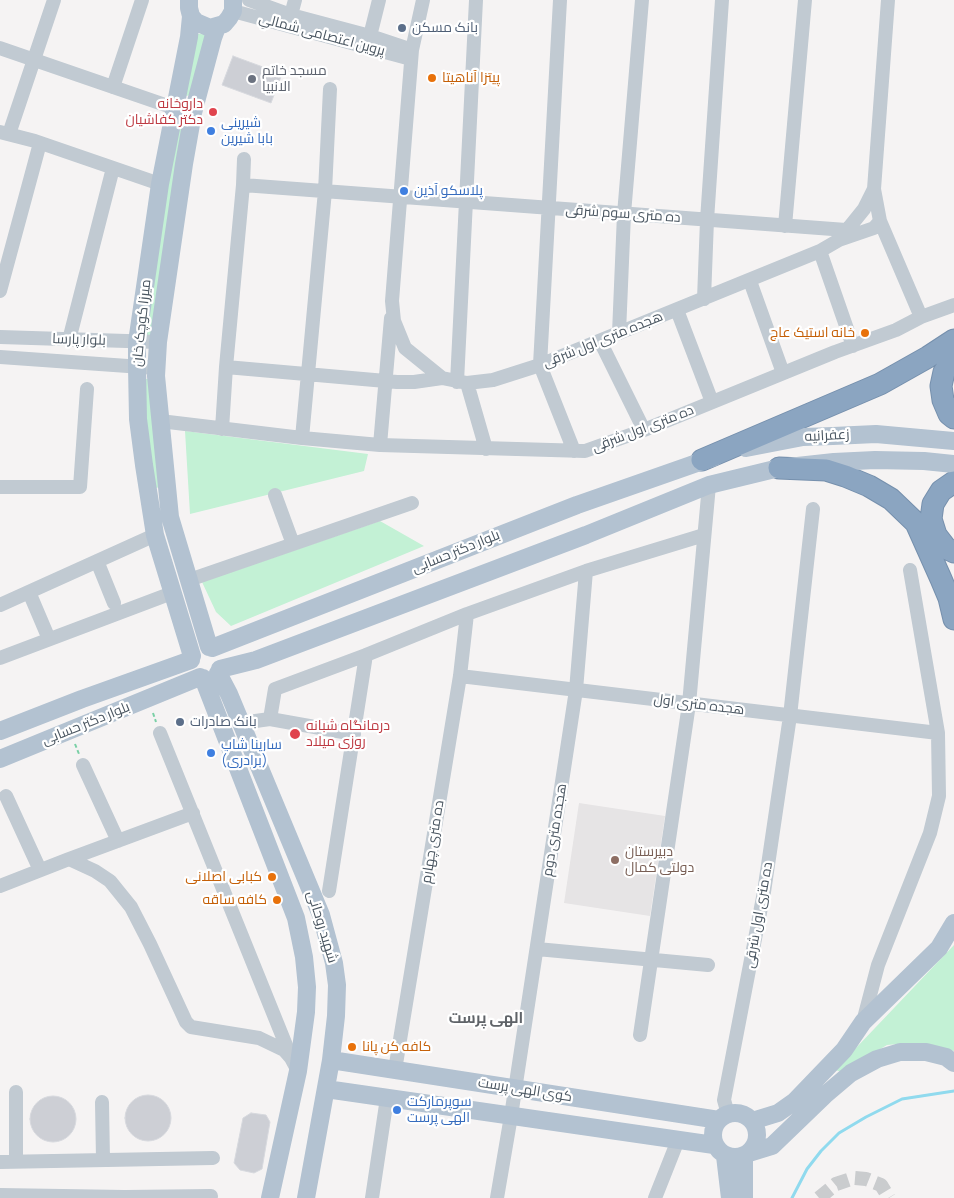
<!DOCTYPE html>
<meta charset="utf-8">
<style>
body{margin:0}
canvas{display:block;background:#f5f3f3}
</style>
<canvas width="954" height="1198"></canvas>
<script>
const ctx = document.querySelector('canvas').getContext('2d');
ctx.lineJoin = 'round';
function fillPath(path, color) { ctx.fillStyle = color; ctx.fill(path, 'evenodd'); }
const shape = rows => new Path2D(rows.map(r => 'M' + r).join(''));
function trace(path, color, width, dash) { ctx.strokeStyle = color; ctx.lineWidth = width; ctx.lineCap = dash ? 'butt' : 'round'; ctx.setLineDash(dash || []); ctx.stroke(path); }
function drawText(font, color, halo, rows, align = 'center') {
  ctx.font = font + ' Manrope,Cairo,sans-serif'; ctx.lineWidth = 4.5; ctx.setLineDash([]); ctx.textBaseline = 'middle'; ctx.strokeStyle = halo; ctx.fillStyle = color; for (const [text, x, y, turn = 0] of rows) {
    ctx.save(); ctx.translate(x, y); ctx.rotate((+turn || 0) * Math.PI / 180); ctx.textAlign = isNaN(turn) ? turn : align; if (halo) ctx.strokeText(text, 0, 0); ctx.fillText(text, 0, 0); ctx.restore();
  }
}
fillPath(shape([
 [579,803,665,816,650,916,564,903]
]), '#e6e4e5');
fillPath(shape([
 [193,33,208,35,195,94,186,96],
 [176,124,187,126,158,338,141,339],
 [140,379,156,379,165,486,151,489],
 [185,431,368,454,364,471,190,514],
 [380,521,424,546,231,626,216,612,202,582],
 [954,945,954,1051,929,1044,909,1043,887,1045,842,1072,835,1070]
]), '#c3f1d5');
trace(shape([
 [792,1198,807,1169,821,1151,839,1133,866,1117,902,1099,954,1091]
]), '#90daee', 3);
const building = shape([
 [233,56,282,74,271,103,222,85,233,56],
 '125 1118a23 23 0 1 1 46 0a23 23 0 1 1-46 0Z',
 '30 1119a23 23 0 1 1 46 0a23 23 0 1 1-46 0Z',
 [251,1113,266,1115,270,1122,262,1169,254,1173,240,1170,234,1163,243,1118,251,1113]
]);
fillPath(building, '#cdcfd5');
trace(building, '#d7d9de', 1);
trace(shape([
 [819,1198,836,1184,854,1178,866,1179,881,1185,889,1198]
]), '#caccce', 14, [14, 7]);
const highway = shape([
 [954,357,944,372,941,386,943,400,949,414,954,418],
 [702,460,880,384,928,357,954,340],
 [779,468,826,470,845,476,869,486,891,499,916,523,941,579,949,598,954,619],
 [954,482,941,491,933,504,931,519,936,535,946,548,954,552]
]);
trace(highway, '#7690ad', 23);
trace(shape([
 [153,713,156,722],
 [75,744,79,754]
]), '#7ad0a6', 2, [4, 2.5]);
trace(shape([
 [249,0,291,15,370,36,412,50],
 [423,0,412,50,392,301,394,321,405,348,442,378,467,383,493,380,540,365,820,251,839,240,864,209,874,189,888,0],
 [560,0,540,365,574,451],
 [233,11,411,59],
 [291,15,295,0],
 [370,36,379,0],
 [0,48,174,108],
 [113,87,142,0],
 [0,132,35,141,160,184],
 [9,134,54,0],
 [243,185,846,230],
 [880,221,921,317],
 [785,226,805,0],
 [839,240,874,228,880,221,874,189],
 [820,251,853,346],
 [750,281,783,373],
 [0,291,40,143],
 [704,299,707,220,722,0],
 [677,310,712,402],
 [619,333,624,214,642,0],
 [0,337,158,342],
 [69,340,113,168],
 [600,341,644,430],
 [0,357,156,368],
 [226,367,397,382,414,382,442,378],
 [457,382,476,0],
 [467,383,486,449],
 [160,421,302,438,380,445,585,451,644,430,835,352,896,330,921,317,954,305],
 [222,429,226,367,243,185,244,159],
 [302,438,325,191,330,89],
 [380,445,391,318],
 [0,487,80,487,87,389],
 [275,495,293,544],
 [97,561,114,603],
 [189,580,412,503],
 [29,592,46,632],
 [0,605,155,535],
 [0,658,172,593],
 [460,676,938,733],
 [270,719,275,689,366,655,467,614,586,571,704,535],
 [241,723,270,719,354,734],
 [160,733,290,1055],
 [83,765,118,841],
 [6,796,40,870],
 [69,859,193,813],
 [0,886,69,859,95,871,110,881,131,907,150,944,186,1022,191,1027,259,1038,284,1050,291,1058,298,1071],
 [329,891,366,655],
 [537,949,708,965],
 [863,1022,878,965,930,833,939,796,938,733,910,570],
 [640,1035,689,704,709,485],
 [395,1070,460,676,467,614],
 [16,1092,16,1161],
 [102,1102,103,1160],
 [728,1114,724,1100,764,892,790,716,813,509],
 [0,1162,213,1158],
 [0,1195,125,1197,211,1196],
 [372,1198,387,1098],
 [497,1198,511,1116,576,690,586,571],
 [655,1198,678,1140]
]), '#c1cad2', 14);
trace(shape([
 [189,0,189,8,191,16,196,22,210,28,224,24,229,18,233,11,233,0],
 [191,16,189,37,160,184,137,342,137,366,138,419,144,465,155,535,192,656],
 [746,448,803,437,833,436,876,434,954,441],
 [209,647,170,517,156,376,158,342,184,164,193,113,213,38,217,27],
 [212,648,577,505,714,457],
 [220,669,256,660,586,535,709,485,779,468,834,462,875,460,924,461,954,464],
 [218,673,229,694,321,915,334,963,337,985,336,1016,331,1060,306,1198],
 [203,678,296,918,304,957,307,987,306,1012,298,1071,270,1198],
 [0,731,82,699,191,660],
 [0,759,200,677],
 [331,1060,719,1120],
 [326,1089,714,1145],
 '713 1135a22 22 0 1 1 44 0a22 22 0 1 1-44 0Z',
 [752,1121,778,1113,795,1101,844,1050,863,1022,939,948,954,923],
 [746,1154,772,1146,825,1095,851,1073,877,1059,900,1052,926,1052,946,1057,954,1063],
 [725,1156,730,1198],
 [744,1198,744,1156]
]), '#b3c2d1', 18);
trace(highway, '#8ba5c1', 21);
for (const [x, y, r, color] of [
 [402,28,5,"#5c6f8a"],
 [432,78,5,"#e8710a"],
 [252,79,5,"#6b7280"],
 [213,112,5,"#e0444e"],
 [211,131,5,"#3f7fe0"],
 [404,191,5,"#3f7fe0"],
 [865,333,5,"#e8710a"],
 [180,722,5,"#5c6f8a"],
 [295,734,6,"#e0444e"],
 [211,753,5,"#3f7fe0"],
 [615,860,5,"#8d6e63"],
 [272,877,5,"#e8710a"],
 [277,900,5,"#e8710a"],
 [352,1047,5,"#e8710a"],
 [397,1110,5,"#3f7fe0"]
]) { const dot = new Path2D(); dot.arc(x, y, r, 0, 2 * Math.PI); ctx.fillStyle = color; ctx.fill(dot); trace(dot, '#fff', 2); }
drawText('14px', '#4e5e75', '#fff', [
 ["بانک مسکن",412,28],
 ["بانک صادرات",190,722]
], 'left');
drawText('14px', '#4a5661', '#fff', [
 ["پروین اعتصامی شمالیِ",322,35,15],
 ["ده متری سوم شرقی",623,214,4],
 ["میرزا کوچک خان",142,323,-84],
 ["بلوار پارسا",79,340,2],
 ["هجده متری اول شرقی",603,340,-22],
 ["ده متری اول شرقی",643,429,-21],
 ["زعفرانیه",827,436,-3],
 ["بلوار دکتر حسابی",456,552,-22],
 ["هجده متری اول",699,705,7],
 ["بلوار دکتر حسابی",86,724,-22],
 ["هجده متری دوم",555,830,-81],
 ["ده متری چهارم",433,842,-81],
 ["ده متری اول شرقی",759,915,-80],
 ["شهید روحانی",322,927,73],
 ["کوی الهی پرست",525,1090,9]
]);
drawText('14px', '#5b616d', '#fff', [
 ["مسجد خاتم",262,71],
 ["الانبیا",262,87]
], 'left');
drawText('14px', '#c56008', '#fff', [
 ["پیتزا آناهیتا",442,78,"left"],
 ["خانه استیک عاج",855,333],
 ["کبابی اصلانی",262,877],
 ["کافه ساقه",267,900],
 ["کافه کن پانا",362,1047,"left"]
], 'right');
drawText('14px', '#be3a42', '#fff', [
 ["داروخانه",203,104],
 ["دکتر کفاشیان",203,120],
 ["درمانگاه شبانه",306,726,"left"],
 ["روزی میلاد",306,742,"left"]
], 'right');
drawText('14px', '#366cbe', '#fff', [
 ["شیرینی",221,123],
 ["بابا شیرین",221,139],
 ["پلاسکو آذین",414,191],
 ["سارینا شاپ",221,745],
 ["(برادری)",221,761],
 ["سوپرمارکت",407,1102],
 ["الهی پرست",407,1118]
], 'left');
drawText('14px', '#785e54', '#fff', [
 ["دبیرستان",625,852],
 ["دولتی کمال",625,868]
], 'left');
drawText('bold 15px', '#5f6368', '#fff', [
 ["الهی پرست",486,1019]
]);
</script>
